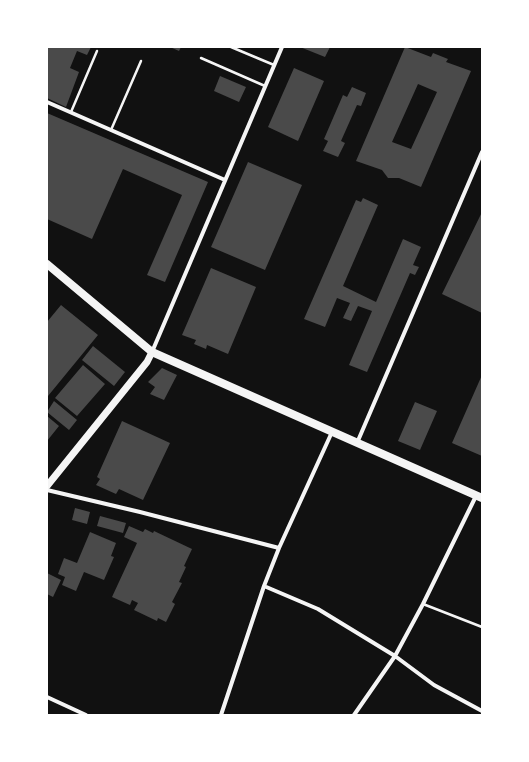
<!DOCTYPE html>
<style>
body{margin:0}
#map{position:relative;width:529px;height:762px;overflow:hidden;background:#111;font-family:"Golos Text",sans-serif}
canvas{display:block}
.frame{position:absolute;inset:0;border:48px solid #fff;pointer-events:none}
</style>
<div id="map">
<canvas width="529" height="762"></canvas>
<div class="frame"></div>
</div>
<script>
const ctx = document.querySelector('canvas').getContext('2d');
ctx.lineJoin = 'round';
function fillPath(path, color) { ctx.fillStyle = color; ctx.fill(path, 'evenodd'); }
const shape = rows => new Path2D(rows.map(r => 'M' + r).join(''));
function trace(path, color, width, dash) { ctx.strokeStyle = color; ctx.lineWidth = width; ctx.lineCap = dash ? 'butt' : 'round'; ctx.setLineDash(dash || []); ctx.stroke(path); }
fillPath(shape([
 [47,47,91,47,87,55,77,51,70,68,79,72,66,107,47,98],
 [170,47,181,47,179,51],
 [300,47,330,47,325,57],
 [405,47,431,57,433,53,448,59,446,62,471,71,421,187,399,178,388,178,382,170,356,161],
 [418,84,437,92,411,149,392,142],
 [294,68,324,81,298,141,268,127],
 [220,76,246,87,239,102,214,91],
 [352,87,366,93,361,106,357,105,341,141,345,143,338,157,323,151,328,141,324,139,343,95,347,97],
 [47,113,208,182,165,282,147,275,182,195,123,169,92,239,47,219],
 [248,162,302,185,265,270,211,247],
 [363,198,378,205,343,286,376,302,403,239,421,247,413,265,419,267,415,275,410,273,367,372,349,365,372,311,358,306,351,321,343,318,350,303,337,298,325,327,304,319,356,200,361,202],
 [482,212,482,313,442,294],
 [211,268,256,287,228,354,207,345,206,349,194,344,196,340,182,335],
 [61,305,98,335,48,396,47,322],
 [93,346,125,372,114,386,82,360],
 [83,365,105,384,77,416,55,398],
 [162,368,177,375,164,400,150,394,155,387,148,382],
 [482,375,482,456,452,443],
 [54,401,77,420,69,430,47,412],
 [415,402,437,411,420,450,398,441],
 [47,416,59,426,47,441],
 [122,421,170,443,143,500,119,489,116,494,96,485,100,479,97,477],
 [75,508,90,512,87,524,72,520],
 [100,516,126,523,123,533,97,526],
 [129,526,143,532,145,529,153,533,154,531,192,549,184,566,186,567,179,582,182,583,172,602,175,604,166,622,158,618,157,621,134,610,138,603,132,600,130,605,112,597,137,543,124,537],
 [90,532,116,543,111,556,114,557,104,580,84,572,76,591,62,585,65,577,58,574,64,558,77,563],
 [47,573,61,580,53,597,47,594]
]), '#4a4a4a');
trace(shape([
 [231,47,274,65],
 [201,58,265,86],
 [71,112,97,51],
 [111,130,141,61],
 [423,604,482,627]
]), '#f5f5f5', 2.5);
trace(shape([
 [47,102,225,180],
 [152,352,282,47],
 [357,443,482,152],
 [47,490,140,512,279,548],
 [264,586,318,609,395,656,434,685,482,711],
 [47,697,86,715],
 [221,715,264,586,279,548,332,432],
 [354,715,395,656,423,604,476,496]
]), '#f5f5f5', 4);
trace(shape([
 [47,486,147,362,152,352]
]), '#f5f5f5', 7);
trace(shape([
 [47,264,152,352,482,498]
]), '#f5f5f5', 8);
</script>
